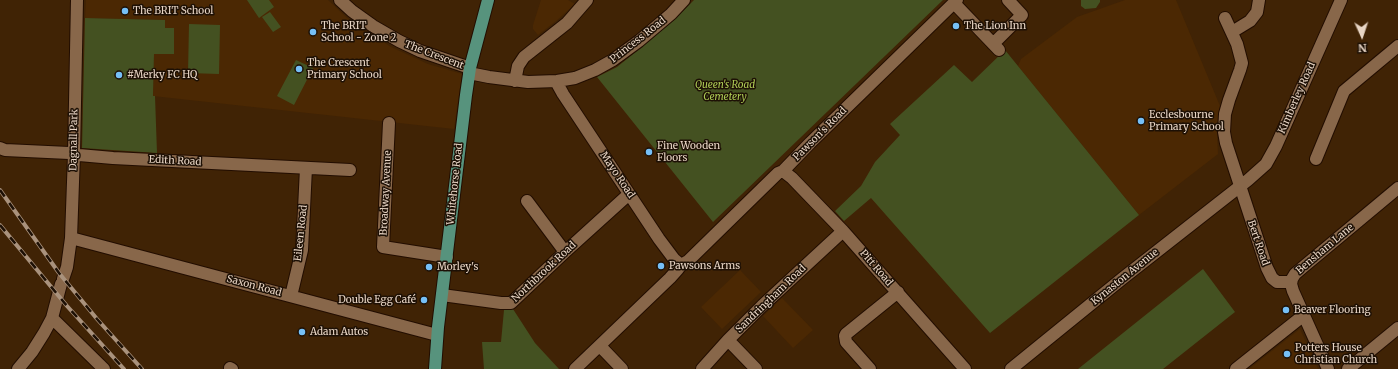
<!DOCTYPE html>
<meta charset="utf-8">
<style>
body{margin:0}
#map{position:relative;width:1398px;height:369px;overflow:hidden;background:#402305;font-family:Merriweather,serif}
canvas{display:block}
.north{position:absolute;left:1342px;top:16px;width:40px;height:40px;-webkit-text-stroke:3px #1d1005;paint-order:stroke;rotate:177deg;font-size:11px;font-weight:700;line-height:16px;text-align:center;color:#e8d5c5}
.north::after{content:'';display:block;margin:auto;width:14px;height:18px;background:#e8d5c5;clip-path:polygon(50% 0,100% 100%,50% 72%,0 100%)}
</style>
<div id="map">
<canvas width="1398" height="369"></canvas>
<div class="north">N</div>
</div>
<script>
const ctx = document.querySelector('canvas').getContext('2d');
ctx.lineJoin = 'round';
function fillPath(path, color) { ctx.fillStyle = color; ctx.fill(path, 'evenodd'); }
const shape = rows => new Path2D(rows.map(r => 'M' + r).join(''));
function trace(path, color, width, dash) { ctx.strokeStyle = color; ctx.lineWidth = width; ctx.lineCap = dash ? 'butt' : 'round'; ctx.setLineDash(dash || []); ctx.stroke(path); }
function drawText(font, color, halo, rows, align = 'center') {
  ctx.font = font + ' Merriweather,serif'; ctx.lineWidth = 3; ctx.setLineDash([]); ctx.textBaseline = 'middle'; ctx.strokeStyle = halo; ctx.fillStyle = color; for (const [text, x, y, turn = 0] of rows) {
    ctx.save(); ctx.translate(x, y); ctx.rotate((+turn || 0) * Math.PI / 180); ctx.textAlign = isNaN(turn) ? turn : align; if (halo) ctx.strokeText(text, 0, 0); ctx.fillText(text, 0, 0); ctx.restore();
  }
}
fillPath(shape([
 [86,0,328,0,347,18,391,47,428,64,462,74,454,129,153,96,154,54,165,28,165,20,85,18],
 [541,0,568,0,575,4,556,21,538,35,533,29,533,25],
 [1125,0,1176,0,1220,106,1217,135,1218,154,1139,215,1018,66,1021,59,1077,17],
 [740,270,761,292,722,329,701,307],
 [782,298,813,330,793,348,763,316],
 [1300,329,1318,369,1249,369]
]), '#4b2803');
fillPath(shape([
 [247,0,269,0,274,7,259,18],
 [694,0,943,0,713,222,597,77,617,67,643,46,674,20],
 [1081,0,1100,0,1100,2,1096,8,1085,9,1081,6],
 [270,12,281,27,273,32,262,17],
 [85,18,165,20,165,28,174,28,174,54,154,54,153,96,155,96,157,153,82,148],
 [189,24,220,25,219,74,188,73],
 [1005,50,1139,215,990,333,871,198,844,221,835,211,861,186,875,162,900,135,890,124,954,65,972,82],
 [296,60,313,68,294,105,277,96],
 [1203,269,1235,312,1163,369,1078,369],
 [513,309,535,343,559,369,484,369,482,342,501,342,504,310]
]), '#445121');
const minor = shape([
 [340,0,352,11,373,26,399,41,420,51,470,68],
 [954,3,999,50],
 [1225,18,1237,44,1242,63,1240,70,1229,100,1225,114,1224,132,1226,143,1267,268,1272,278,1277,282,1291,282],
 [1232,32,1250,21,1257,12,1259,0],
 [993,44,1022,15,1008,0],
 [469,73,489,77,528,82,557,81,575,78,595,70,613,60,639,41,671,14,684,0],
 [515,81,518,66,524,57,567,23,587,0],
 [557,81,558,85,563,94,659,239,674,259,681,265],
 [389,123,383,247,447,257],
 [0,148,5,150,69,153,79,155,113,158,350,170],
 [1316,159,1344,91,1398,46],
 [783,171,792,178,843,231,965,369],
 [527,201,565,252],
 [71,238,437,335],
 [681,265,688,261,778,173,783,171,810,143,957,0],
 [63,279,67,267,71,238,74,154,77,0],
 [442,295,501,303,511,303,565,252,629,194],
 [291,296,302,250,306,168],
 [52,318,104,369],
 [728,340,756,369],
 [600,346,622,369],
 [230,368,232,369],
 [18,369,32,352,44,333,52,318,61,284],
 [575,369,670,278,678,269,681,265],
 [702,369,728,340,762,306,843,231],
 [870,369,846,342,845,336,846,334,898,292],
 [1011,369,1123,278,1248,180,1266,164,1276,146,1341,0],
 [1236,369,1304,315],
 [1328,369,1293,291,1291,284,1292,279,1295,274,1302,268,1398,188],
 [1348,369,1398,328]
]);
const major = shape([
 [435,369,438,327,466,95,470,68,488,0]
]);
trace(minor, '#220d00', 14);
trace(major, '#220d00', 14);
trace(minor, '#88674a', 12);
trace(major, '#57937d', 12);
const rail = shape([
 [0,190,59,273,97,319,142,369],
 [0,225,67,306,124,369]
]);
trace(rail, '#a9927d', 4);
trace(rail, '#1d1005', 2.5, [8]);
for (const [x, y, r, color] of [
 [125,11,4,"#76c0f7"],
 [956,26,4,"#76c0f7"],
 [313,32,4,"#76c0f7"],
 [299,69,4,"#76c0f7"],
 [119,75,4,"#76c0f7"],
 [1141,121,4,"#76c0f7"],
 [649,152,4,"#76c0f7"],
 [661,266,4,"#76c0f7"],
 [429,267,4,"#76c0f7"],
 [424,300,4,"#76c0f7"],
 [1286,310,4,"#76c0f7"],
 [302,332,4,"#76c0f7"],
 [1287,354,4,"#76c0f7"]
]) { const dot = new Path2D(); dot.arc(x, y, r, 0, 2 * Math.PI); ctx.fillStyle = color; ctx.fill(dot); trace(dot, '#1d1005', 1.5); }
drawText('10px', '#e8d5c5', '#1d1005', [
 ["The BRIT School",133,11],
 ["The BRIT",321,26],
 ["School - Zone 2",321,38],
 ["The Lion Inn",964,26],
 ["The Crescent",307,63],
 ["Primary School",307,75],
 ["#Merky FC HQ",127,75],
 ["Ecclesbourne",1149,115],
 ["Primary School",1149,127],
 ["Fine Wooden",657,146],
 ["Floors",657,158],
 ["Pawsons Arms",669,266],
 ["Morley's",437,267],
 ["Double Egg Café",416,300,"right"],
 ["Beaver Flooring",1294,310],
 ["Adam Autos",310,332],
 ["Potters House",1295,348],
 ["Christian Church",1295,360]
], 'left');
drawText('10px', '#e8d5c5', '#1d1005', [
 ["Princess Road",638,40,-38],
 ["The Crescent",434,55,21],
 ["Kimberley Road",1297,98,-66],
 ["Pawson's Road",820,134,-45],
 ["Dagnall Park",74,140,-89],
 ["Edith Road",175,161,3],
 ["Mayo Road",617,175,56],
 ["Whitehorse Road",455,184,-84],
 ["Broadway Avenue",386,193,-87],
 ["Eileen Road",301,233,-84],
 ["Bert Road",1258,243,71],
 ["Bensham Lane",1325,249,-40],
 ["Pitt Road",876,268,49],
 ["Northbrook Road",544,272,-43],
 ["Kynaston Avenue",1125,277,-39],
 ["Saxon Road",254,286,15],
 ["Sandringham Road",771,299,-44]
]);
drawText('italic 10px', '#afce56', '#1d1005', [
 ["Queen's Road",725,85],
 ["Cemetery",725,97]
]);
</script>
